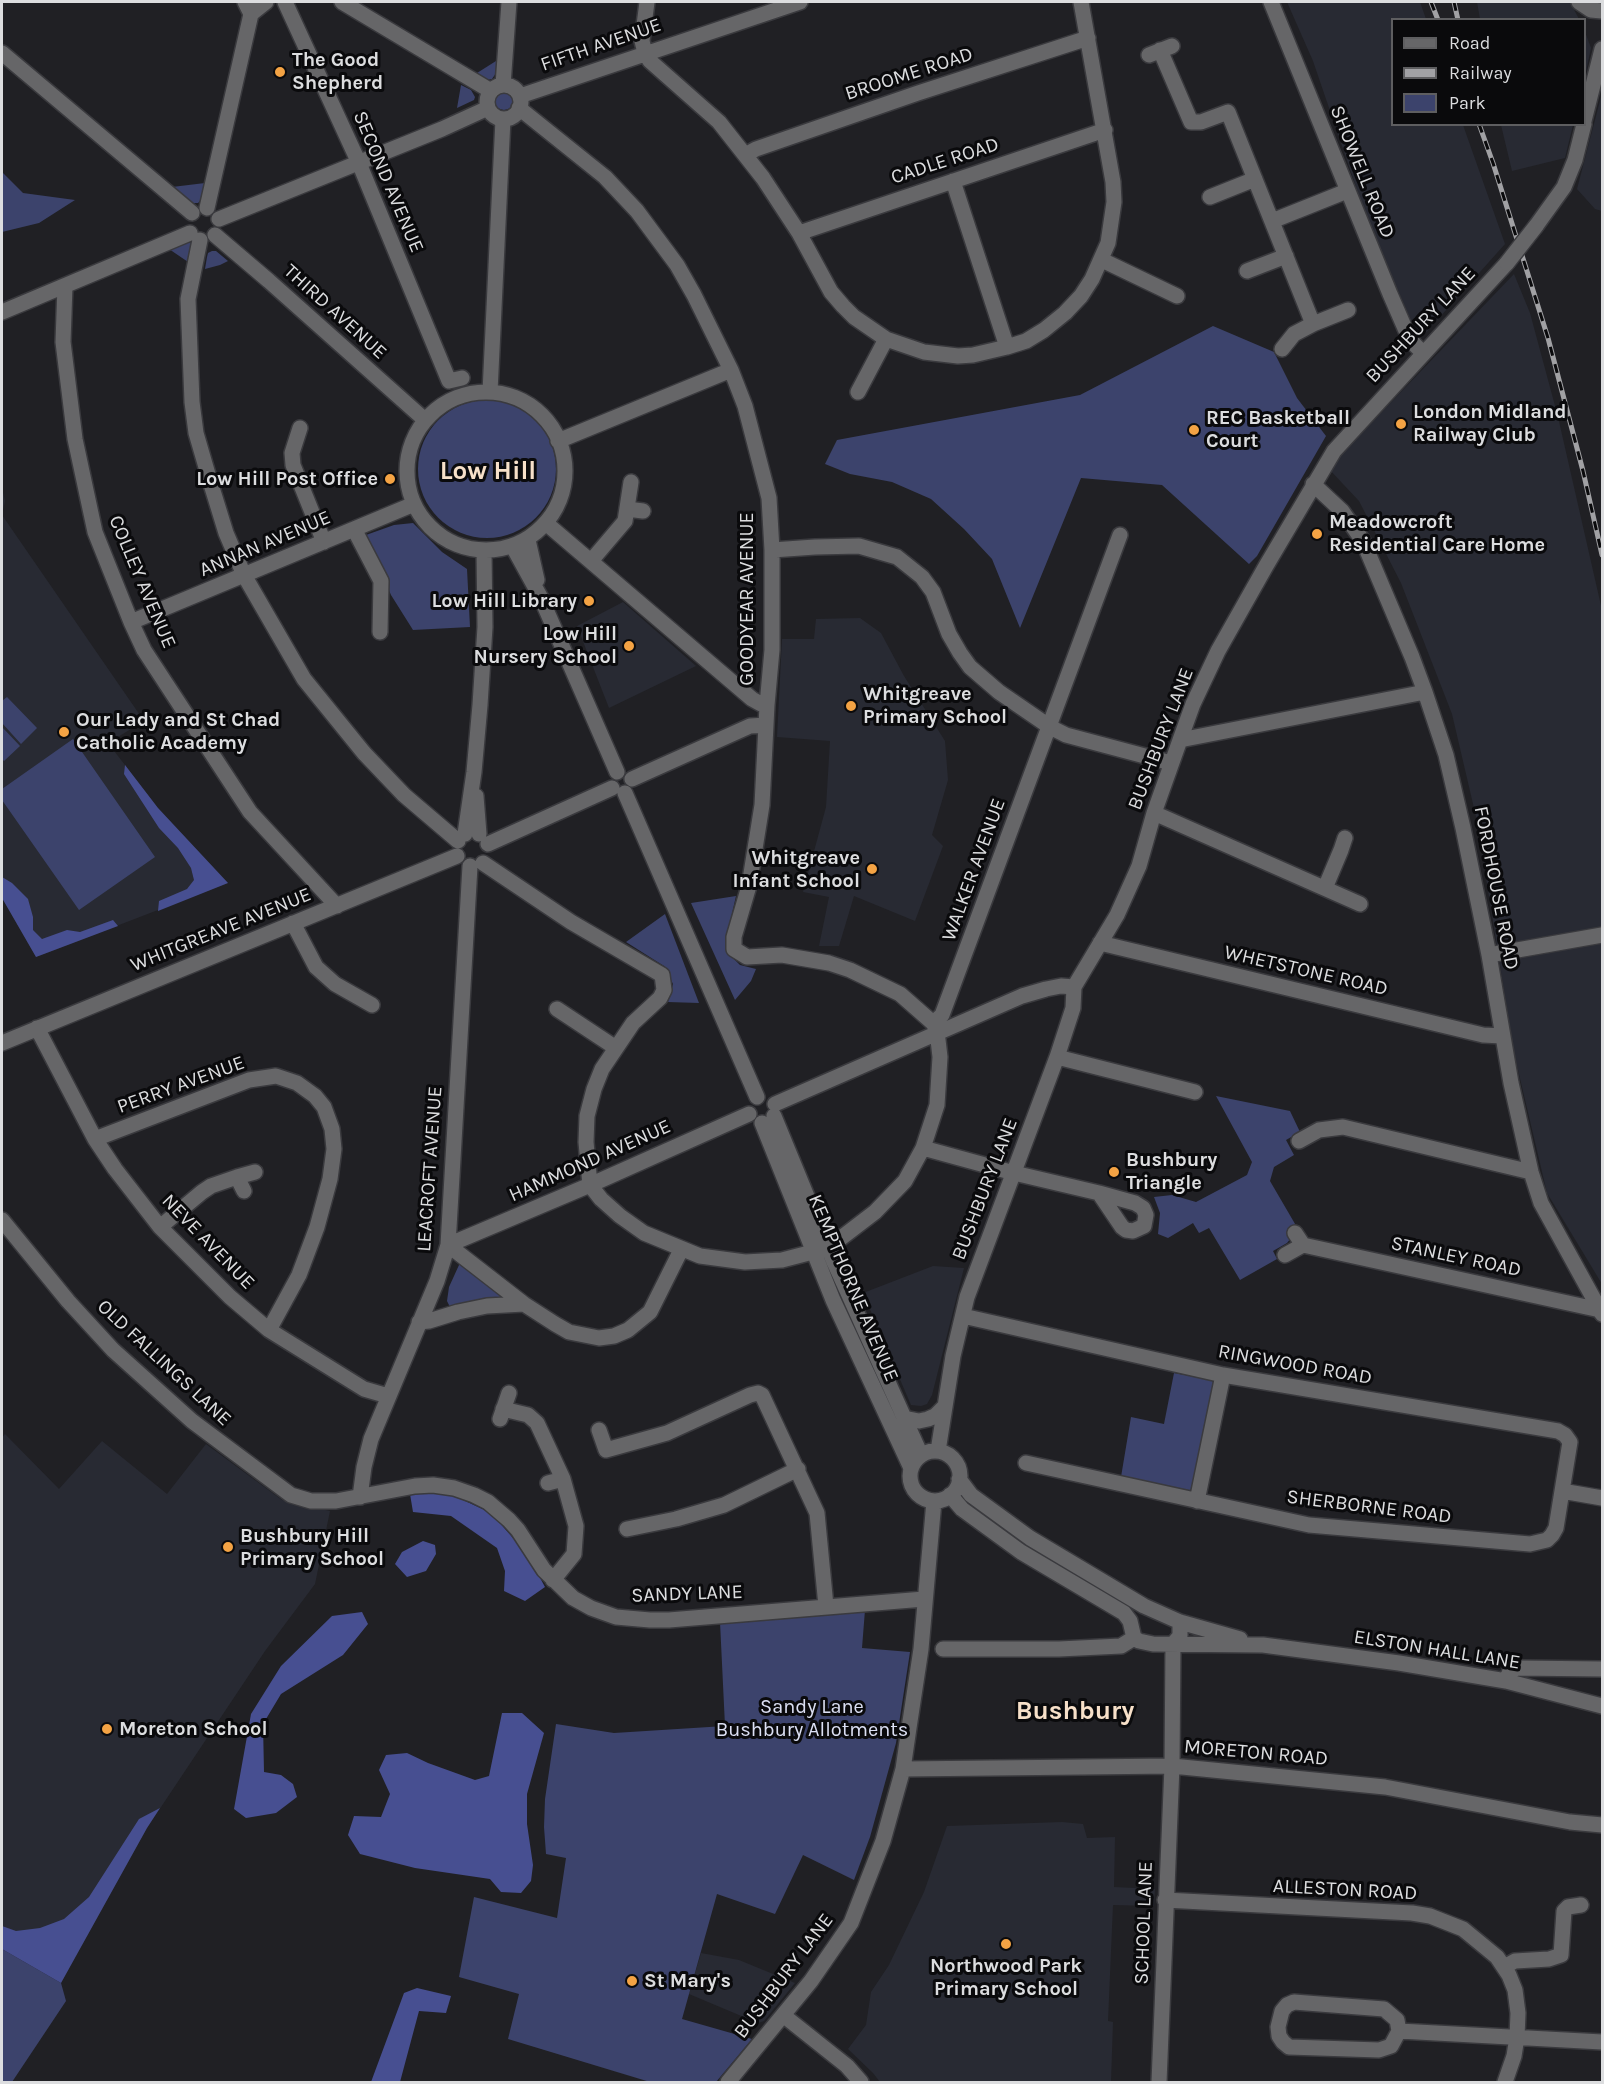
<!DOCTYPE html>
<style>
body{margin:0}
#map{position:relative;width:1604px;height:2084px;overflow:hidden;background:#202024;font-family:Karla,sans-serif}
canvas{display:block}
.frame{position:absolute;inset:0;border:3px solid #dcdddf;pointer-events:none}
.legend{position:absolute;left:1391px;top:18px;width:195px;height:108px;box-sizing:border-box;background:#0a0a0c;border:2px solid #5e5e60;margin:0;padding:8px 10px;list-style:none;font-size:18px;color:#dcdddf}
.legend li{display:flex;align-items:center;gap:12px;height:30px}
.legend b{width:30px;border:2px solid #5e5e60}
</style>
<div id="map">
<canvas width="1604" height="2084"></canvas>
<div class="frame"></div>
<ul class="legend">
<li><b style="height:8px;background:#666668"></b>Road</li>
<li><b style="height:8px;background:#a1a1a4"></b>Railway</li>
<li><b style="height:16px;background:#3c436c"></b>Park</li>
</ul>
</div>
<script>
const ctx = document.querySelector('canvas').getContext('2d');
ctx.lineJoin = 'round';
function fillPath(path, color) { ctx.fillStyle = color; ctx.fill(path, 'evenodd'); }
const shape = rows => new Path2D(rows.map(r => 'M' + r).join(''));
function trace(path, color, width, dash) { ctx.strokeStyle = color; ctx.lineWidth = width; ctx.lineCap = dash ? 'butt' : 'round'; ctx.setLineDash(dash || []); ctx.stroke(path); }
function drawText(font, color, halo, rows, align = 'center') {
  ctx.font = font + ' Karla,sans-serif'; ctx.lineWidth = 6; ctx.setLineDash([]); ctx.textBaseline = 'middle'; ctx.strokeStyle = halo; ctx.fillStyle = color; for (const [text, x, y, turn = 0] of rows) {
    ctx.save(); ctx.translate(x, y); ctx.rotate((+turn || 0) * Math.PI / 180); ctx.textAlign = isNaN(turn) ? turn : align; if (halo) ctx.strokeText(text, 0, 0); ctx.fillText(text, 0, 0); ctx.restore();
  }
}
fillPath(shape([
 [1287,2,1420,2,1426,19,1392,20,1392,124,1463,125,1505,244,1421,338,1409,316,1367,219,1313,61],
 [1477,2,1570,2,1579,19,1480,19],
 [1585,32,1591,48,1585,76,1584,32],
 [1602,93,1602,211,1595,209,1577,189],
 [1501,125,1573,125,1565,158,1512,171],
 [1514,274,1530,313,1558,417,1602,610,1602,1284,1547,1193,1514,1053,1477,821,1452,714,1401,583,1359,501,1328,468],
 [2,488,5,501,2,515,144,721,108,743,158,808,228,883,36,957,2,898],
 [623,602,696,666,609,708,577,626],
 [860,618,881,633,904,676,945,741,948,780,932,835,943,846,915,921,854,896,839,946,819,946,829,897,803,892,826,807,830,741,777,737,782,639,814,639,816,619],
 [933,1266,964,1268,932,1395,927,1404,921,1406,911,1405,863,1293],
 [5,1434,59,1489,102,1441,167,1494,206,1444,282,1500,330,1511,315,1584,265,1651,147,1828,61,1983,2,1949,2,1438],
 [1062,1822,1083,1824,1087,1838,1115,1837,1114,1887,1155,1889,1154,1906,1113,1905,1108,2021,1113,2022,1111,2082,880,2082,873,2073,848,2049,866,2025,871,1992,889,1965,924,1892,947,1826],
 [701,1953,739,1960,795,1983,764,2021,758,2023,689,1994]
]), '#282a33');
fillPath(shape([
 [496,61,496,73,492,79,487,80,477,73],
 [461,85,471,90,475,97,474,100,457,108],
 '494 100a10 10 0 1 1 20 0a10 10 0 1 1-20 0Z',
 [2,172,23,193,75,200,39,223,2,232],
 [205,183,202,199,198,203,193,203,187,201,172,187],
 [185,242,193,243,191,264,169,249],
 [212,251,216,251,228,261,220,265,205,269,207,257,208,253],
 [1213,326,1274,352,1297,398,1326,436,1257,556,1249,564,1162,485,1081,478,1020,628,992,559,964,529,931,499,892,482,850,474,825,464,837,440,1080,395],
 '418 469a69 69 0 1 1 138 0a69 69 0 1 1-138 0Z',
 [413,523,442,552,467,569,470,627,413,630,391,595,366,535,394,525],
 [7,697,37,728,21,744,2,723,2,701],
 [2,727,20,746,4,761,2,759],
 [73,739,155,857,79,910,2,800,2,789],
 [736,896,727,936,731,956,740,965,756,969,751,981,735,1000,691,903],
 [665,914,699,1003,668,1002,673,984,664,966,626,942],
 [1216,1096,1290,1111,1300,1132,1286,1140,1294,1155,1274,1167,1270,1181,1298,1229,1287,1243,1273,1251,1277,1259,1240,1280,1209,1228,1199,1233,1193,1223,1168,1238,1158,1234,1160,1213,1154,1197,1172,1195,1196,1202,1247,1175,1252,1162],
 [465,1263,500,1294,500,1300,450,1307,447,1301,449,1287,459,1265],
 [1174,1373,1212,1380,1216,1390,1194,1488,1189,1492,1121,1477,1131,1417,1164,1424],
 [865,1610,862,1648,910,1652,896,1743,870,1837,854,1880,803,1855,775,1914,717,1894,682,2019,752,2039,716,2082,650,2082,508,2039,519,1994,459,1977,474,1897,557,1918,566,1858,546,1854,544,1827,545,1799,556,1724,614,1733,725,1726,720,1622],
 [2,1949,61,1983,66,2001,12,2082,2,2082]
]), '#3c436c');
fillPath(shape([
 [125,765,158,808,228,883,158,911,159,901,187,889,194,880,191,868,178,848,159,828,124,774],
 [2,877,12,883,28,899,33,917,33,930,42,939,67,930,80,932,113,920,118,926,36,957,2,898],
 [448,1493,491,1513,527,1554,545,1587,525,1601,504,1591,505,1571,497,1548,451,1516,413,1512,410,1494],
 [423,1541,435,1545,436,1554,426,1571,407,1577,395,1564,402,1552],
 [362,1612,368,1624,343,1655,281,1694,263,1724,264,1772,281,1775,293,1784,297,1797,276,1813,246,1818,234,1809,251,1714,281,1666,332,1616],
 [502,1713,522,1713,544,1733,527,1794,527,1824,533,1865,531,1881,521,1893,501,1892,490,1879,415,1868,360,1854,348,1835,354,1816,381,1817,390,1794,379,1770,386,1755,407,1753,428,1763,475,1780,489,1776],
 [160,1808,147,1828,61,1983,2,1949,2,1926,16,1931,40,1928,64,1919,89,1897,139,1819],
 [417,1988,451,1996,446,2013,419,2011,400,2082,371,2082,404,1993]
]), '#474f91');
const minor = shape([
 [245,2,251,14,266,2],
 [285,2,359,163,449,381,462,378],
 [342,2,491,91],
 [647,2,642,41,645,53,650,61,719,122,763,178,799,233,831,292,843,306,854,317,886,339,924,352,958,356,973,355,1007,347,1026,341,1044,330,1065,313,1081,296,1092,279,1108,243,1114,202,1113,182,1081,2],
 [1271,2,1390,294,1407,333,1414,344,1423,353],
 [1579,2,1591,10,1602,11],
 [1160,50,1191,122,1201,122,1228,112,1313,324,1348,310],
 [2,53,192,213],
 [1149,55,1172,46],
 [503,85,509,2],
 '487 102a17 17 0 1 1 34 0a17 17 0 1 1-34 0Z',
 [520,96,800,2],
 [1584,121,1602,49],
 [745,155,756,149,918,93,1088,38],
 [953,181,1007,347],
 [1210,197,1255,179],
 [207,208,251,14],
 [219,219,442,129,488,108],
 [1272,221,1347,191],
 [1536,226,1564,187,1575,160,1584,124],
 [799,233,1105,130],
 [215,235,269,281,425,420],
 [200,240,188,299,192,402,196,433,210,481,226,533,244,575,304,679,364,753,404,795,458,841],
 [1102,260,1177,296],
 [1247,271,1286,256],
 [65,286,63,342,75,439,95,532,131,622,144,650,250,812,337,906],
 [2,312,190,233],
 [1282,349,1294,334,1313,324],
 '407 471a79 79 0 1 1 158 0a79 79 0 1 1-158 0Z',
 [490,392,503,119],
 [858,392,886,339],
 [300,428,292,453,293,465,324,542],
 [558,441,731,370],
 [1313,484,1342,511,1363,541,1412,657,1425,692,1446,755,1463,828,1489,955,1511,1083,1531,1172,1541,1203,1602,1314],
 [627,509,643,511],
 [547,524,752,699,761,704,767,705],
 [354,529,381,581,380,632],
 [528,540,537,580],
 [513,547,541,598,617,772],
 [772,550,815,547,859,546,897,557,922,577,933,592,949,634,960,653,970,667,999,692,1050,727,1066,735,1171,763],
 [591,561,625,521,631,482],
 [131,622,414,504],
 [1180,740,1425,692],
 [632,779,750,726,766,725],
 [625,793,757,1097],
 [476,796,479,834],
 [1154,813,1360,904],
 [465,834,474,772,480,705,485,627,484,551],
 [488,844,612,788],
 [483,863,571,922,662,975,664,990,660,998,633,1023,602,1069,594,1089,587,1116,586,1142,590,1185,601,1199,620,1216,644,1233,700,1256,745,1262,782,1260,828,1248,875,1212,905,1181,923,1148,937,1105,940,1057,937,1031,933,1023,900,994,850,970,829,963,782,955,747,957,734,949,734,937,749,886,762,805,767,705,772,650,772,550,769,498,745,406,731,370,694,295,677,265,637,211,605,177,519,108],
 [1325,888,1341,850,1345,838],
 [293,923,316,967,335,984,372,1005],
 [1100,943,1483,1035,1502,1036],
 [1489,955,1602,935],
 [557,1009,616,1048],
 [933,1023,942,1015,1120,535],
 [37,1028,95,1139,115,1169,160,1227,230,1297,269,1330,364,1389,388,1396],
 [2,1043,457,856],
 [1057,1057,1195,1092],
 [775,1104,1022,996,1046,989,1061,986,1074,987],
 [774,1116,834,1262,921,1455],
 [762,1123,833,1300,911,1468],
 [95,1139,249,1080,276,1076,297,1083,315,1096,324,1107,332,1129,334,1149,330,1179,317,1227,299,1275,269,1330],
 [1299,1141,1319,1130,1343,1127,1531,1172],
 [923,1148,1014,1173,1099,1193,1135,1203,1143,1208,1146,1215,1144,1226,1133,1231,1126,1230,1122,1227,1099,1193],
 [237,1177,255,1172],
 [2,1220,68,1301,113,1350,192,1421,291,1495,311,1501,336,1501,415,1486,433,1485,454,1488,474,1495,488,1502,509,1520,518,1530,544,1570,573,1598,591,1608,616,1617,650,1620,669,1620,924,1599],
 [160,1227,202,1192,211,1186,237,1177,244,1191],
 [448,1245,590,1185,749,1114],
 [448,1245,524,1304,555,1324,569,1332,599,1338,614,1336,628,1330,650,1312,681,1250],
 [1303,1245,1600,1310],
 [1285,1255,1303,1245,1295,1233],
 [963,1316,1223,1375,1558,1431,1565,1435,1570,1442,1562,1491],
 [419,1322,429,1321,458,1312,487,1306,524,1304],
 [503,1409,528,1415,537,1423,563,1479,576,1526,574,1554,553,1580],
 [904,1418,919,1421,928,1419,935,1416,944,1407],
 [500,1419,509,1393],
 [599,1430,606,1450,667,1433,750,1395,758,1393,762,1395,817,1513,826,1606],
 [938,1451,953,1356,967,1297,1057,1057,1073,1008,1074,987,1117,915,1139,866,1154,813,1180,740,1193,704,1218,651,1266,566,1334,451,1507,263],
 '910 1476a25 25 0 1 1 50 0a25 25 0 1 1-50 0Z',
 [1026,1463,1309,1525,1530,1544,1547,1540,1552,1535,1556,1528,1562,1491,1602,1498],
 [959,1479,971,1495,1030,1538,1144,1606,1180,1622,1240,1639],
 [548,1483,563,1479],
 [950,1495,962,1509,1021,1552,1124,1613,1130,1621,1134,1638,1139,1641,1153,1644,1263,1645,1399,1663,1506,1681,1602,1706],
 [360,1497,364,1467,371,1439,437,1281,448,1245,470,866],
 [1197,1501,1223,1375],
 [627,1529,676,1519,724,1505,798,1469],
 [943,1649,1059,1649,1121,1646,1134,1638],
 [1506,1681,1510,1671,1517,1668,1602,1669],
 [903,1769,1172,1766,1385,1787,1570,1822,1602,1825],
 [1165,1900,1412,1913,1430,1916,1463,1929,1497,1957,1509,1975,1515,1990,1518,2013,1517,2037,1514,2056,1505,2082],
 [1504,1967,1515,1961,1549,1959,1561,1955,1564,1911,1568,1907,1581,1905],
 [1294,2002,1384,2009,1397,2020,1399,2031,1391,2046,1379,2050,1289,2047,1283,2042,1279,2036,1278,2027,1282,2011,1287,2005,1294,2002],
 [783,2015,847,2066,861,2082],
 [1399,2031,1602,2042],
 [728,2082,811,1981,851,1923,883,1841,903,1769,909,1728,921,1649,934,1501],
 [1159,2082,1172,1766,1173,1644,1180,1636,1180,1622]
]);
trace(minor, '#3a3a3e', 18);
trace(minor, '#666668', 15);
const rail = shape([
 [1431,2,1438,20],
 [1454,2,1458,20],
 [1479,124,1493,163,1548,338,1583,471,1602,555]
]);
trace(rail, '#a1a1a4', 5);
trace(rail, '#0a0a0c', 3, [9]);
const minorBridge = shape([
 [1507,263,1536,226]
]);
trace(minorBridge, '#3a3a3e', 18, []);
trace(minorBridge, '#666668', 15);
for (const [x, y, r, color] of [
 [280,72,6,"#f4a344"],
 [1401,424,6,"#f4a344"],
 [1194,430,6,"#f4a344"],
 [390,479,6,"#f4a344"],
 [1317,534,6,"#f4a344"],
 [589,601,6,"#f4a344"],
 [629,646,6,"#f4a344"],
 [851,706,6,"#f4a344"],
 [64,732,6,"#f4a344"],
 [872,869,6,"#f4a344"],
 [1114,1172,6,"#f4a344"],
 [228,1547,6,"#f4a344"],
 [107,1729,6,"#f4a344"],
 [1006,1944,6,"#f4a344"],
 [632,1981,6,"#f4a344"]
]) { const dot = new Path2D(); dot.arc(x, y, r, 0, 2 * Math.PI); ctx.fillStyle = color; ctx.fill(dot); trace(dot, '#0a0a0c', 2); }
drawText('20px', '#dcdddf', '#0a0a0c', [
 ["FIFTH AVENUE",601,45,-19],
 ["BROOME ROAD",909,74,-18],
 ["CADLE ROAD",945,161,-18],
 ["SHOWELL ROAD",1362,172,68],
 ["SECOND AVENUE",388,182,67],
 ["THIRD AVENUE",335,312,42],
 ["BUSHBURY LANE",1421,325,-47],
 ["ANNAN AVENUE",265,544,-23],
 ["COLLEY AVENUE",142,582,67],
 ["GOODYEAR AVENUE",747,599,-90],
 ["BUSHBURY LANE",1161,739,-69],
 ["WALKER AVENUE",974,870,-70],
 ["FORDHOUSE ROAD",1496,888,79],
 ["WHITGREAVE AVENUE",221,930,-22],
 ["WHETSTONE ROAD",1306,971,13],
 ["PERRY AVENUE",181,1085,-20],
 ["HAMMOND AVENUE",590,1161,-24],
 ["LEACROFT AVENUE",430,1169,-86],
 ["BUSHBURY LANE",985,1189,-69],
 ["NEVE AVENUE",208,1242,46],
 ["STANLEY ROAD",1456,1257,12],
 ["KEMPTHORNE AVENUE",853,1288,67],
 ["OLD FALLINGS LANE",164,1363,43],
 ["RINGWOOD ROAD",1295,1365,10],
 ["SHERBORNE ROAD",1369,1507,7],
 ["SANDY LANE",687,1594,-2],
 ["ELSTON HALL LANE",1437,1650,9],
 ["MORETON ROAD",1256,1753,5],
 ["ALLESTON ROAD",1345,1890,3],
 ["SCHOOL LANE",1144,1923,-88],
 ["BUSHBURY LANE",784,1976,-53]
]);
drawText('bold 20px', '#dcdddf', '#0a0a0c', [
 ["The Good",292,60],
 ["Shepherd",292,83],
 ["London Midland",1413,412],
 ["Railway Club",1413,435],
 ["REC Basketball",1206,418],
 ["Court",1206,441],
 ["Low Hill Post Office",378,479,"right"],
 ["Meadowcroft",1329,522],
 ["Residential Care Home",1329,545],
 ["Low Hill Library",577,601,"right"],
 ["Low Hill",617,634,"right"],
 ["Nursery School",617,657,"right"],
 ["Whitgreave",863,694],
 ["Primary School",863,717],
 ["Our Lady and St Chad",76,720],
 ["Catholic Academy",76,743],
 ["Whitgreave",860,858,"right"],
 ["Infant School",860,881,"right"],
 ["Bushbury",1126,1160],
 ["Triangle",1126,1183],
 ["Bushbury Hill",240,1536],
 ["Primary School",240,1559],
 ["Moreton School",119,1729],
 ["Northwood Park",1006,1966,"center"],
 ["Primary School",1006,1989,"center"],
 ["St Mary's",644,1981]
], 'left');
drawText('20px', '#dce0f4', '#0a0a0c', [
 ["Sandy Lane",812,1707],
 ["Bushbury Allotments",812,1730]
]);
drawText('bold 26px', '#f7e0c9', '#0a0a0c', [
 ["Low Hill",488,472],
 ["Bushbury",1075,1712]
]);
</script>
